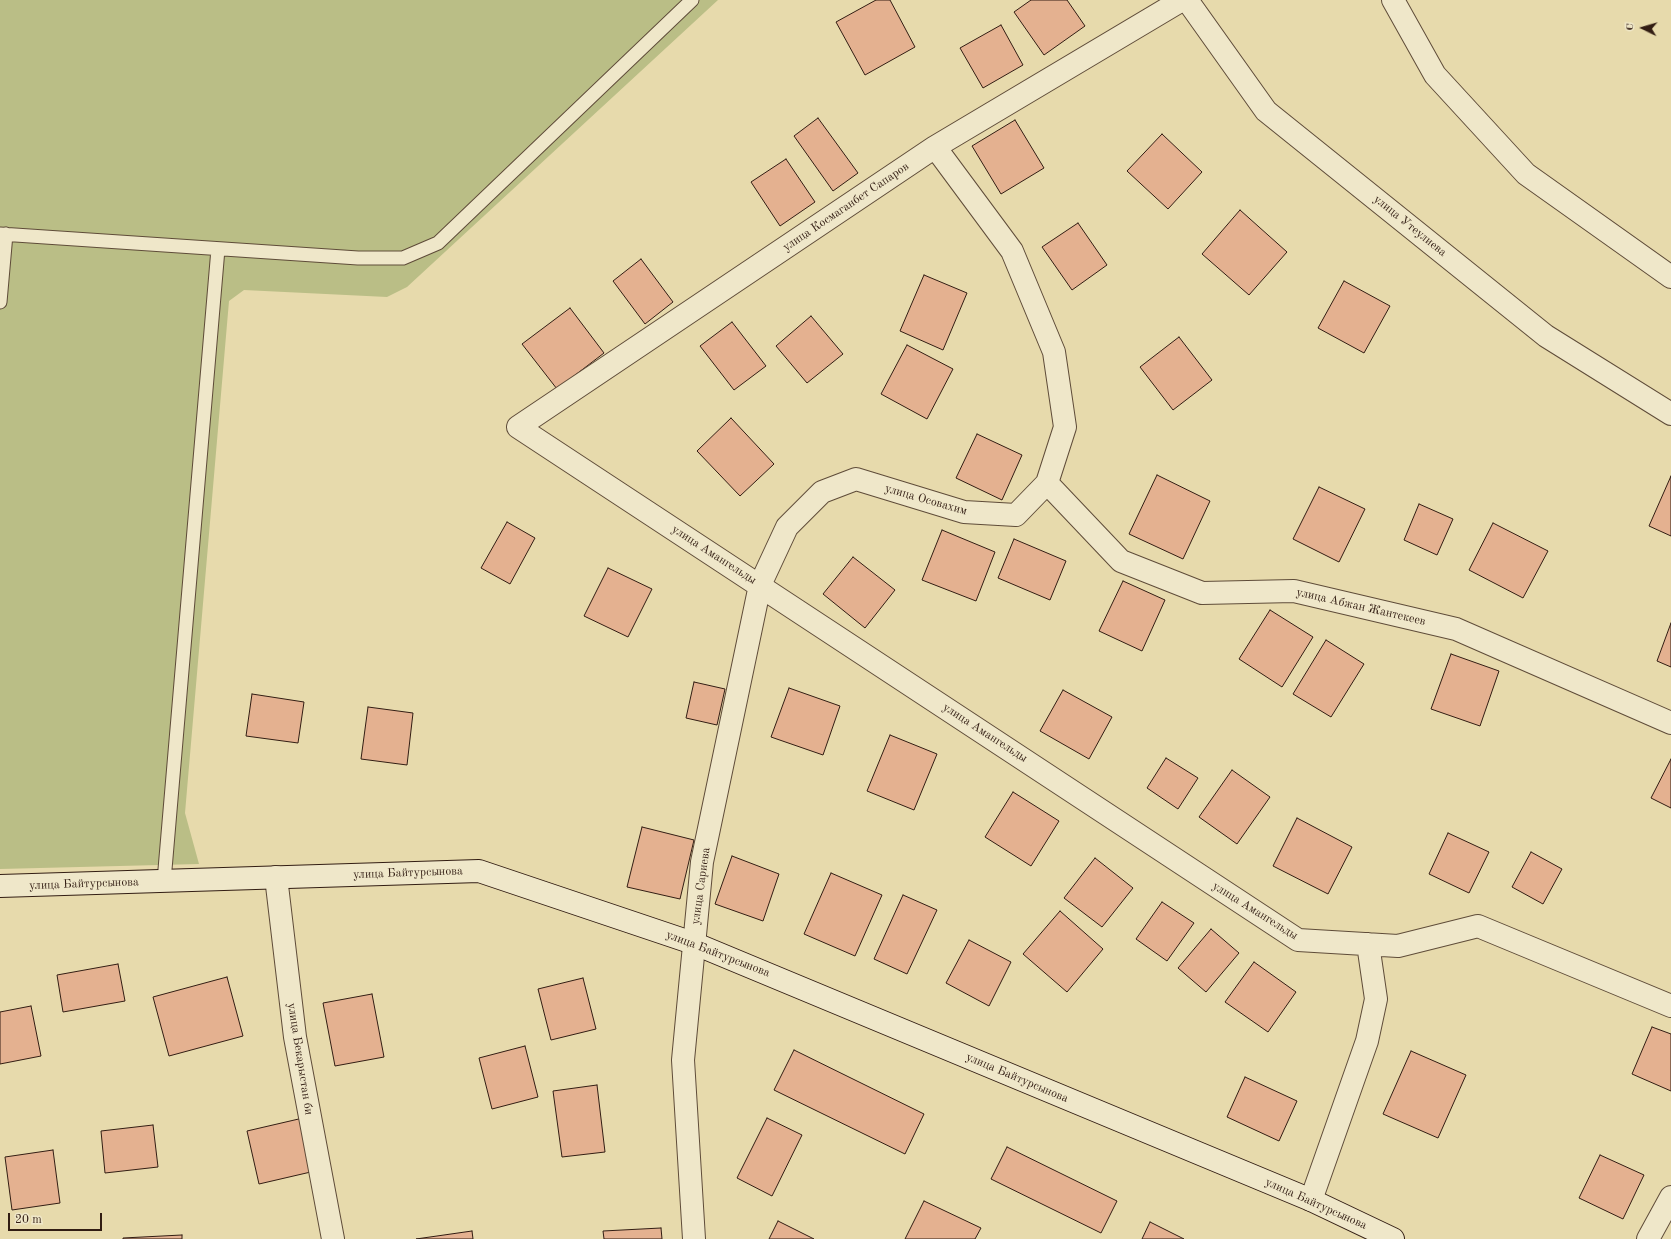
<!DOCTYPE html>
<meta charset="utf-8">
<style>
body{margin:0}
#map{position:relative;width:1671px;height:1239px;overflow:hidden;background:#e7daac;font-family:"Old Standard TT",serif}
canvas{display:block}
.north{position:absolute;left:1623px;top:8px;width:40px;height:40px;-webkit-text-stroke:3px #efe7c9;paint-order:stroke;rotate:275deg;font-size:11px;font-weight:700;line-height:16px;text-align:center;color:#321d13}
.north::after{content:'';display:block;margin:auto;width:14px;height:18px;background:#321d13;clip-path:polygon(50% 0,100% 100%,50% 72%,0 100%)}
.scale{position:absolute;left:8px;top:1213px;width:94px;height:18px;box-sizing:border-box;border:2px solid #321d13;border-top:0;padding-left:5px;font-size:12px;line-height:14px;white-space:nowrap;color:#321d13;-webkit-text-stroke:3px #efe7c9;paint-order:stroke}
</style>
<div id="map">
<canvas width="1671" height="1239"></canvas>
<div class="north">С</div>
<div class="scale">20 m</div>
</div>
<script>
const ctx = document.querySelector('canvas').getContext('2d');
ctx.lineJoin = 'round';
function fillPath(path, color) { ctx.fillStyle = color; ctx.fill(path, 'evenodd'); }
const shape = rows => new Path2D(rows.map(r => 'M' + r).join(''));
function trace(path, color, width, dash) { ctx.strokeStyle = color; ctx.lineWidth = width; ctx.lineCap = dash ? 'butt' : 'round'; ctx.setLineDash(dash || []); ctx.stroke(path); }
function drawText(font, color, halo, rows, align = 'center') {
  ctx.font = font + ' "Old Standard TT",serif'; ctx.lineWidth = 3; ctx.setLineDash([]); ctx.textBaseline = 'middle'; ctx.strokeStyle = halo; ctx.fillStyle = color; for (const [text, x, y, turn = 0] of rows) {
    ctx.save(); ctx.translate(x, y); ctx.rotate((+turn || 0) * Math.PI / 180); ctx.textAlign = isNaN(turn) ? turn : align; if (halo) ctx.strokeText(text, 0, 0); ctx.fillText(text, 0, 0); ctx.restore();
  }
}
fillPath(shape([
 [0,0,718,0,407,287,387,297,244,290,229,301,185,813,199,864,0,869]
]), '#babe86');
const building = shape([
 [876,0,890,0,915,47,865,75,836,22,876,0],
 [1031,0,1067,0,1085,26,1044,55,1014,12,1031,0],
 [1001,25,1023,65,983,88,960,48,1001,25],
 [818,118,858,173,833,191,794,136,818,118],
 [1015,120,1044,168,1001,194,972,146,1015,120],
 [1162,134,1202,172,1168,209,1127,171,1162,134],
 [786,159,815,202,780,226,751,182,786,159],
 [1240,210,1287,252,1249,295,1202,254,1240,210],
 [1078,223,1107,265,1072,290,1042,247,1078,223],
 [641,259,673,302,645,324,613,281,641,259],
 [924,275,967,293,943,350,900,331,924,275],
 [1344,281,1390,306,1364,353,1318,328,1344,281],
 [570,308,604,353,557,389,522,344,570,308],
 [811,316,843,354,807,383,776,346,811,316],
 [732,322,766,366,734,390,700,346,732,322],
 [1179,337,1212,380,1173,410,1140,367,1179,337],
 [907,345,953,369,927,419,881,394,907,345],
 [731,418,774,464,740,496,697,451,731,418],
 [977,434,1022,455,1002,500,956,478,977,434],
 [1157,475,1210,501,1183,559,1129,534,1157,475],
 [1671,476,1671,536,1649,526,1671,476],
 [1319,487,1365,509,1339,562,1293,539,1319,487],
 [1419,504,1453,519,1437,555,1404,540,1419,504],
 [507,522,535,538,510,584,481,568,507,522],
 [1493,523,1548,551,1523,598,1469,570,1493,523],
 [942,530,995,552,976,601,922,580,942,530],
 [1014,539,1066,561,1050,600,998,578,1014,539],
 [853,557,895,590,865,628,823,594,853,557],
 [608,568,652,589,628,637,584,616,608,568],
 [1123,581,1165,600,1142,651,1099,631,1123,581],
 [1270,610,1313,637,1282,687,1239,659,1270,610],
 [1671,623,1671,667,1657,661,1671,623],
 [1326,640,1364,664,1331,717,1293,694,1326,640],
 [1451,654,1499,671,1480,726,1431,709,1451,654],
 [694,682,725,689,717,725,686,718,694,682],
 [789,688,840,706,823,755,771,737,789,688],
 [1063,690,1112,717,1089,759,1040,731,1063,690],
 [252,694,304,702,298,743,246,736,252,694],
 [368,707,413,713,407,765,361,759,368,707],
 [890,735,937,754,914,810,867,791,890,735],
 [1166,758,1198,778,1178,809,1147,788,1166,758],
 [1671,759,1671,808,1651,798,1671,759],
 [1232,770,1270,797,1237,844,1199,817,1232,770],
 [1013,792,1059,821,1031,866,985,837,1013,792],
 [1297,818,1352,847,1328,894,1273,866,1297,818],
 [642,827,694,840,680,899,627,887,642,827],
 [1448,833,1489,852,1469,893,1429,874,1448,833],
 [1531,852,1562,869,1543,904,1512,887,1531,852],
 [732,856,779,874,763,921,715,904,732,856],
 [1095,858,1133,888,1102,927,1064,898,1095,858],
 [831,873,882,895,855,956,804,934,831,873],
 [903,895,937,910,907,974,874,959,903,895],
 [1162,902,1194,923,1167,961,1136,939,1162,902],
 [1060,911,1103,949,1067,992,1023,954,1060,911],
 [1211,929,1239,953,1206,992,1178,968,1211,929],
 [969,940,1011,962,989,1006,946,983,969,940],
 [1254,962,1296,992,1268,1032,1225,1002,1254,962],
 [118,964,125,1001,63,1012,57,975,118,964],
 [227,977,243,1036,169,1056,153,997,227,977],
 [583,978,596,1029,551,1040,538,989,583,978],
 [372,994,384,1057,335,1066,323,1003,372,994],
 [31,1006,41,1056,0,1064,0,1012,31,1006],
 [1652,1027,1671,1034,1671,1091,1632,1074,1652,1027],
 [525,1046,538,1097,492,1109,479,1058,525,1046],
 [794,1050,924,1114,905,1154,774,1090,794,1050],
 [1411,1051,1466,1075,1438,1138,1383,1114,1411,1051],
 [1245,1077,1297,1101,1279,1141,1227,1117,1245,1077],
 [597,1085,605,1152,562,1157,553,1091,597,1085],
 [303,1118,315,1171,259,1184,247,1131,303,1118],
 [767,1118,802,1135,772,1196,737,1178,767,1118],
 [153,1125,158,1167,105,1173,101,1131,153,1125],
 [1007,1147,1117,1201,1101,1233,991,1179,1007,1147],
 [53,1150,60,1203,12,1210,5,1157,53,1150],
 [1600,1155,1644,1175,1623,1219,1579,1198,1600,1155],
 [924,1201,981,1228,975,1239,905,1239,924,1201],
 [778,1221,814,1239,769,1239,778,1221],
 [1150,1222,1184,1239,1142,1239,1150,1222],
 [661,1228,662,1239,604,1239,603,1231,661,1228],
 [472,1231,473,1239,416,1239,472,1231],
 [182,1235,182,1239,123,1239,123,1238,182,1235]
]);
fillPath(building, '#e4b190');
trace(building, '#321d13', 1);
const lane = shape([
 [0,234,358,258,403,258,438,243,692,0],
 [0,302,6,234],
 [164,881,218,249]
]);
const street = shape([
 [1182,0,935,147,518,427,1298,940,1398,946,1478,926,1671,1006],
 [1187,0,1266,111,1546,336,1671,414],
 [1393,0,1435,75,1526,174,1671,277],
 [1047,483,1121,561,1202,593,1294,591,1456,629,1671,723],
 [276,877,295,1037,333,1239],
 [1311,1200,1367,1041,1376,999,1368,944],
 [694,1239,683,1060,702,862,760,585,787,527,822,492,856,479,964,512,1016,515,1047,483,1065,427,1054,352,1012,251,935,147],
 [1648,1239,1671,1197]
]);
const secondary = shape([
 [0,886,479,871,693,943,1311,1200,1393,1239]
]);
trace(lane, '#5f4c39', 15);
trace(street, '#5f4c39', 24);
trace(secondary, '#321d13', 24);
trace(lane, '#efe7c9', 13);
trace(street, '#efe7c9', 22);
trace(secondary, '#efe7c9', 22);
drawText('12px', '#321d13', '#efe7c9', [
 ["улица Космаганбет Сапаров",846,207,-34],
 ["улица Утеулиева",1410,226,39],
 ["улица Осовахим",926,500,16],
 ["улица Амангельды",714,555,33],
 ["улица Абжан Жантекеев",1361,607,13],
 ["улица Амангельды",985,733,33],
 ["улица Байтурсынова",408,873,-2],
 ["улица Байтурсынова",84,884,-2],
 ["улица Сариева",701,886,-82],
 ["улица Амангельды",1255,911,32],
 ["улица Байтурсынова",718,954,21],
 ["улица Бекарыстан би",300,1059,81],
 ["улица Байтурсынова",1017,1078,23],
 ["улица Байтурсынова",1316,1204,24]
]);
</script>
